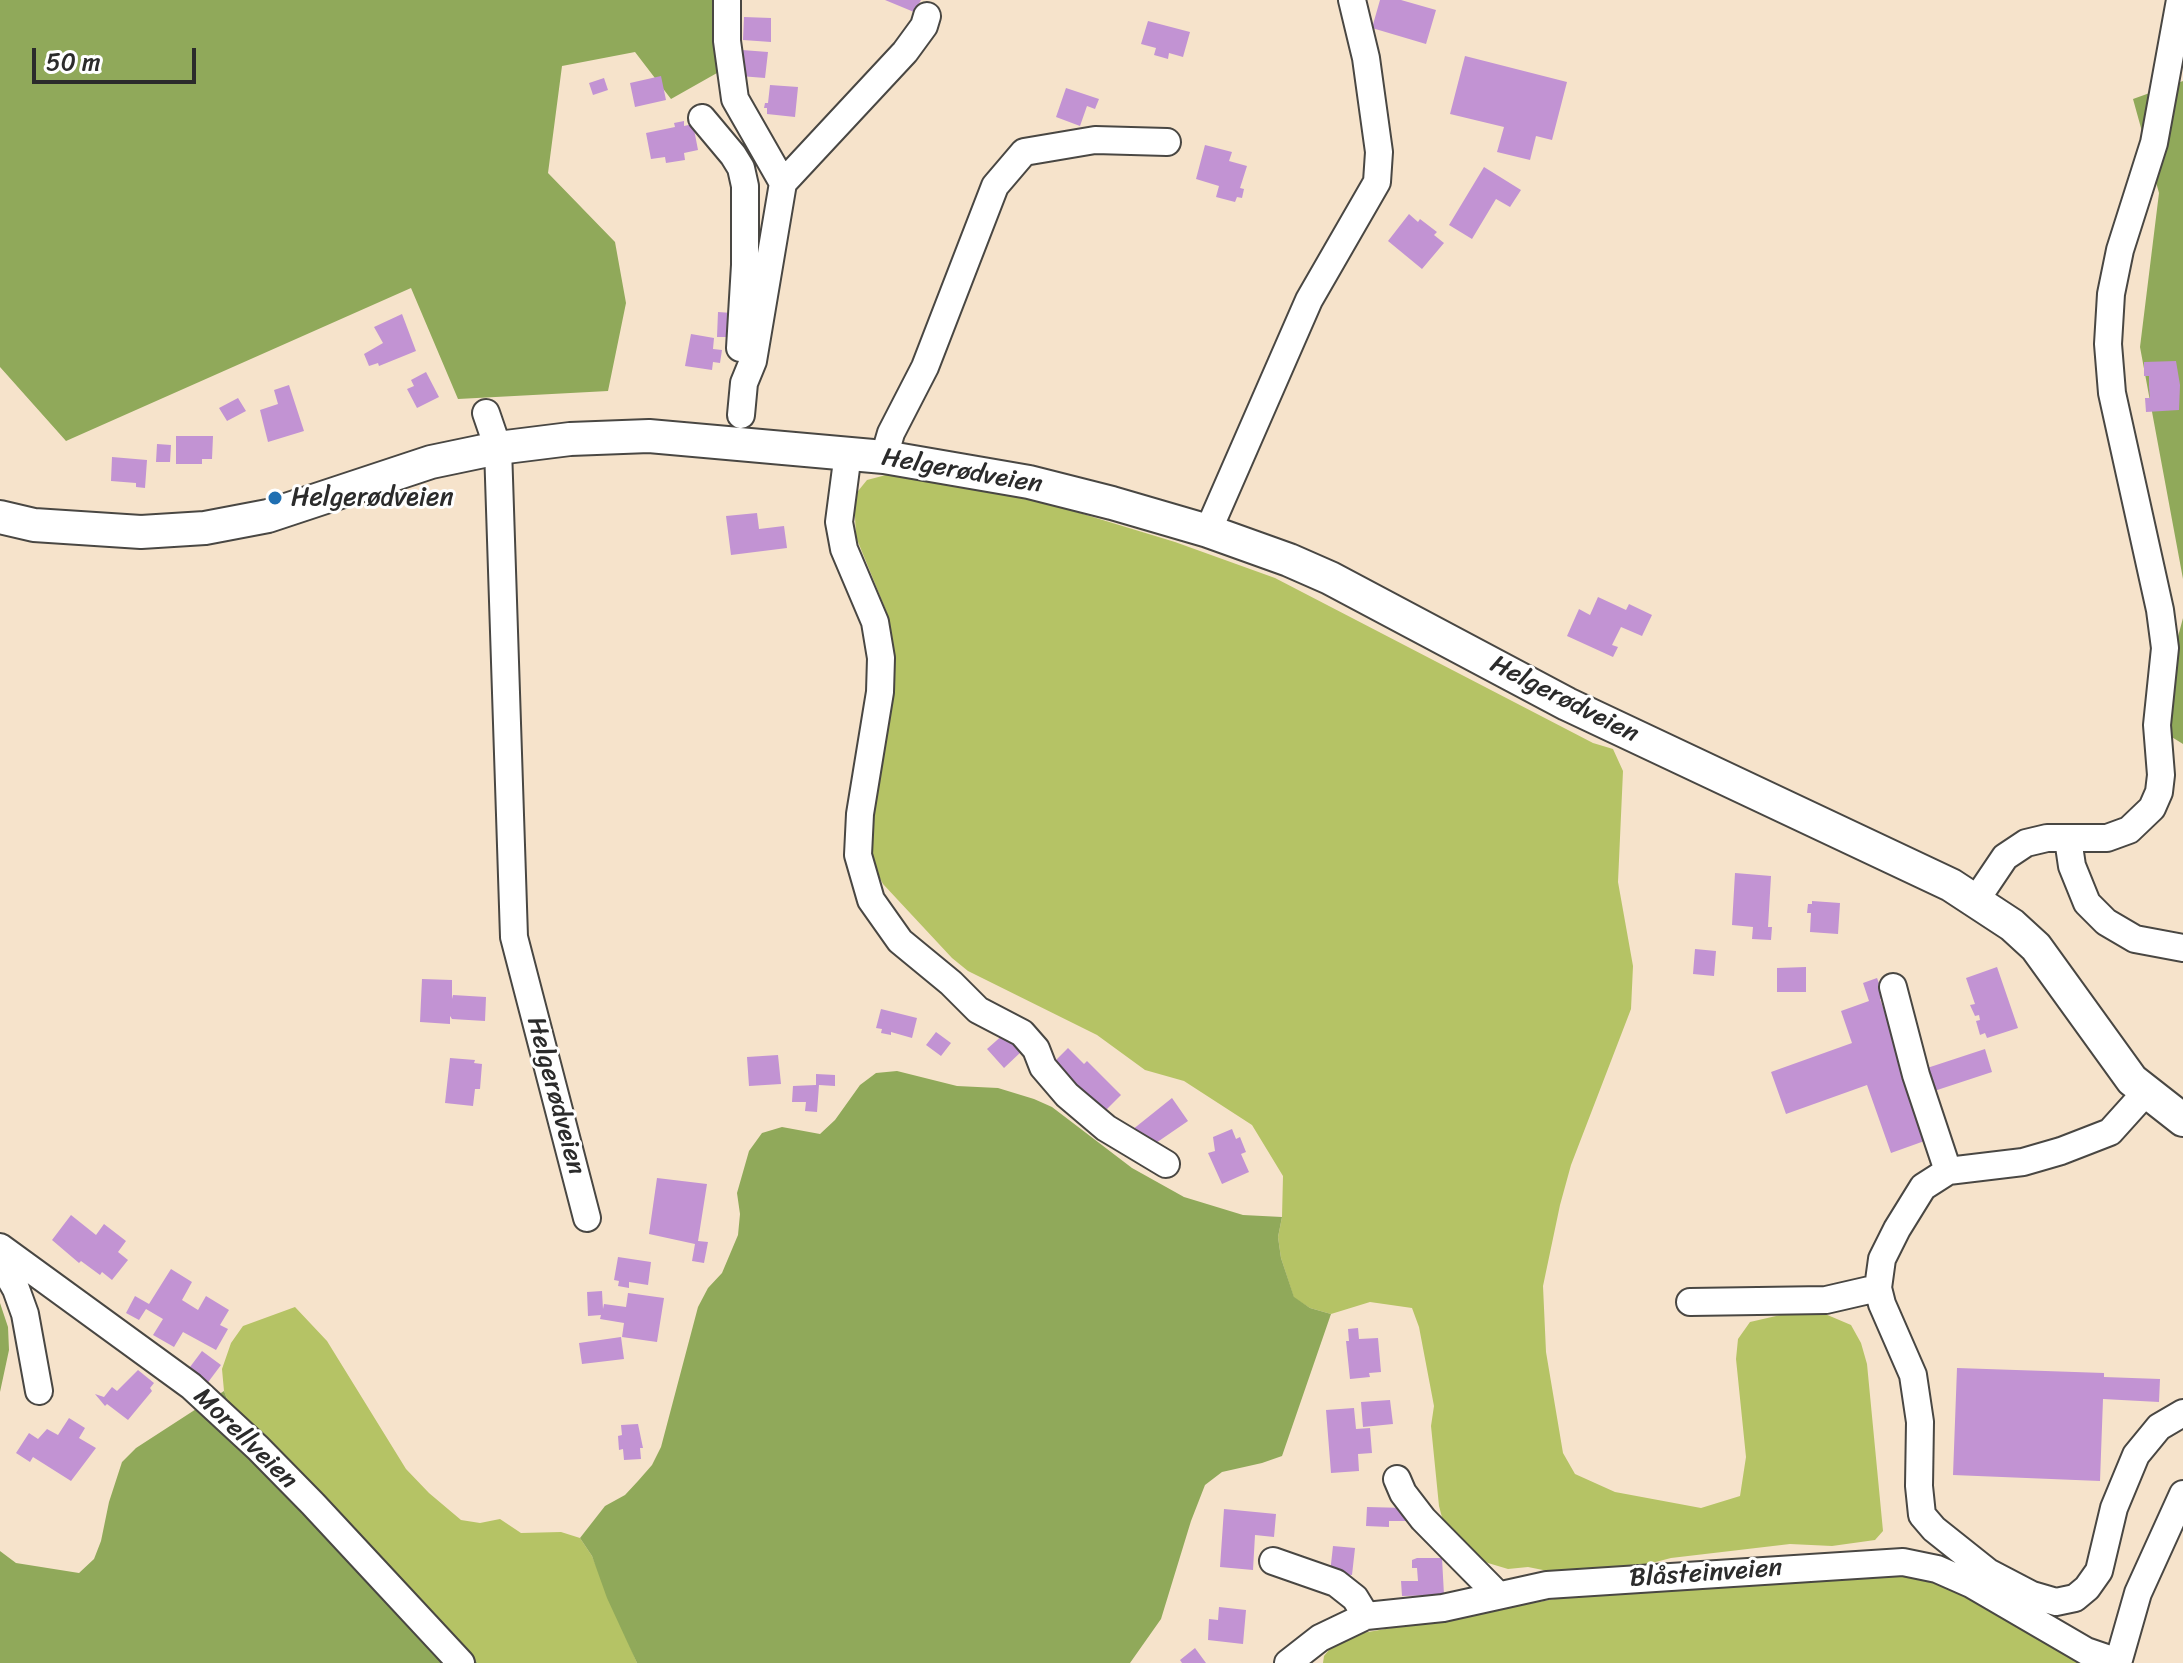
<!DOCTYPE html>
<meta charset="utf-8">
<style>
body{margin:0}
#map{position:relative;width:2183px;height:1663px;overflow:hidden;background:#f6e3cb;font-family:Sriracha,sans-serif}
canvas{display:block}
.scale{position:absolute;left:32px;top:48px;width:164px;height:36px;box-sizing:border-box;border:4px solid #2b2b2b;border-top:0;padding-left:10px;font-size:24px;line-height:28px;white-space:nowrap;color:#2b2b2b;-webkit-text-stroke:6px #fff;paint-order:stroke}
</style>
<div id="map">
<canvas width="2183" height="1663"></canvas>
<div class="scale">50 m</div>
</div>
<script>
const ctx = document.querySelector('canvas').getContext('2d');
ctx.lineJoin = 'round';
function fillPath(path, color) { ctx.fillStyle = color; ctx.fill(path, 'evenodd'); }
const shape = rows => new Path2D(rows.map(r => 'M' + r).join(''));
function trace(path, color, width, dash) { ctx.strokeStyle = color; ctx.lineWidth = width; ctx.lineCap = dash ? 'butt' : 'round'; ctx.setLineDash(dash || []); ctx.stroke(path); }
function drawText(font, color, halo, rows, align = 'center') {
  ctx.font = font + ' Sriracha,sans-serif'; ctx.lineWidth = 6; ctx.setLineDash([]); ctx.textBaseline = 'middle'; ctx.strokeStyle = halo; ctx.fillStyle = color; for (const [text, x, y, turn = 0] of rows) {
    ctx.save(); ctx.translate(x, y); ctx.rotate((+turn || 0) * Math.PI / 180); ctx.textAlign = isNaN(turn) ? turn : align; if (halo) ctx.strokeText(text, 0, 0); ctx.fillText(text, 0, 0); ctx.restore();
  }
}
fillPath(shape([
 [886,475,950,478,991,486,1175,542,1275,578,1593,743,1613,749,1623,771,1618,882,1633,966,1631,1009,1571,1165,1560,1205,1543,1286,1546,1352,1563,1453,1575,1474,1615,1492,1701,1508,1740,1496,1746,1457,1736,1359,1738,1339,1750,1322,1811,1308,1851,1325,1861,1343,1867,1364,1883,1531,1875,1540,1832,1546,1790,1544,1671,1558,1648,1564,1548,1571,1528,1567,1508,1569,1488,1563,1471,1554,1444,1525,1439,1506,1431,1426,1434,1406,1419,1327,1412,1308,1370,1302,1331,1314,1310,1308,1294,1298,1281,1258,1278,1237,1282,1217,1283,1176,1252,1125,1184,1081,1145,1070,1097,1035,968,971,952,958,883,884,873,865,868,845,870,805,895,672,887,613,856,537,854,496,867,480],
 [295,1307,327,1341,406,1469,429,1493,461,1520,480,1523,500,1519,521,1533,561,1532,580,1538,592,1556,637,1663,478,1663,232,1412,224,1391,222,1369,231,1343,243,1326],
 [1921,1573,1951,1583,2098,1663,1323,1663,1324,1656,1337,1640,1357,1634,1606,1590]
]), '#b5c365');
fillPath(shape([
 [0,0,719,0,717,73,671,99,635,52,562,66,548,173,615,242,626,303,608,391,458,399,411,288,66,441,0,367],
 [2183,81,2183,579,2140,347,2159,193,2133,99],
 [2183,618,2183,744,2154,726],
 [897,1071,957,1086,998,1088,1034,1099,1052,1107,1132,1168,1184,1197,1243,1215,1282,1217,1278,1237,1281,1258,1294,1297,1310,1308,1331,1314,1282,1456,1262,1463,1222,1472,1205,1485,1191,1521,1161,1619,1130,1663,637,1663,607,1598,592,1556,580,1538,605,1506,625,1495,638,1481,652,1465,661,1447,698,1307,708,1288,722,1273,738,1235,740,1214,737,1193,749,1151,762,1133,782,1127,820,1134,835,1120,860,1085,876,1073],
 [0,1303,8,1327,9,1350,0,1392],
 [224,1391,232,1412,478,1663,0,1663,0,1551,16,1563,79,1573,94,1559,101,1541,109,1502,122,1462,136,1448]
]), '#90a95a');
fillPath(shape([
 [885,0,921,0,914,12],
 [1380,0,1401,0,1436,10,1426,44,1372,28],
 [744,17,771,18,771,42,743,40],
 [1148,21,1190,32,1183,57,1169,53,1168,59,1154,55,1156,48,1141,44],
 [742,50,768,52,765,78,740,76],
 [1465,56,1567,82,1552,140,1536,136,1530,160,1497,152,1504,127,1450,114],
 [661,76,666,100,635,107,630,83],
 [604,78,608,90,593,95,589,83],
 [770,85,798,87,795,117,767,114,767,108,764,108,765,103,768,103],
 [1066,88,1099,99,1095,109,1087,106,1080,126,1056,117],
 [684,121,684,126,693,124,698,150,684,153,685,160,666,163,665,157,651,159,646,133,675,127,674,123],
 [1205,145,1232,152,1229,161,1247,166,1240,188,1244,189,1242,198,1237,197,1235,202,1216,197,1219,186,1196,179],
 [1484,167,1521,190,1510,207,1496,199,1472,239,1449,225],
 [1409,214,1418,222,1420,219,1437,232,1434,235,1444,243,1422,269,1388,241],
 [718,312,732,313,731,337,717,337],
 [402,314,416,351,379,366,378,363,369,366,364,354,383,343,374,327],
 [691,334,714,338,713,349,722,350,720,363,713,362,712,370,685,366],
 [2176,361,2180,385,2179,410,2146,412,2145,398,2150,398,2149,387,2149,376,2144,376,2144,362],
 [426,372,439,397,417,408,407,389,414,386,411,380],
 [289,385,304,431,268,442,260,410,278,404,274,390],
 [238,398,246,411,227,421,219,408],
 [176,436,213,436,212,459,202,459,202,464,176,464],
 [157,444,171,445,170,462,156,462],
 [112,457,147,460,145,488,136,487,136,483,111,481],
 [757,513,759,529,784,526,787,548,731,555,726,516],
 [1598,597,1626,610,1629,604,1652,615,1642,636,1621,627,1612,645,1618,647,1613,657,1567,636,1579,609,1590,615],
 [1735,873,1771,876,1768,927,1772,927,1771,940,1752,939,1753,927,1732,925],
 [1812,901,1840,903,1838,934,1810,932,1811,913,1807,913,1808,904,1812,904],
 [1695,949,1716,951,1714,976,1693,974],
 [1806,967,1806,992,1777,992,1777,968],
 [1997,967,2018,1028,1987,1038,1985,1033,1980,1035,1976,1021,1980,1020,1979,1015,1975,1016,1970,1005,1975,1004,1966,978],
 [1877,978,1885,998,1880,999,1930,1139,1891,1153,1867,1085,1786,1114,1771,1072,1852,1043,1841,1011,1869,1001,1863,983],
 [422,979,452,980,452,999,453,995,486,997,485,1021,452,1019,450,1016,450,1024,420,1022],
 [881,1009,917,1018,912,1038,891,1032,891,1035,881,1033,882,1029,876,1028],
 [936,1032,951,1043,941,1056,926,1045],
 [1005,1033,1022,1051,1004,1068,987,1049],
 [1068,1048,1084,1064,1087,1061,1121,1095,1101,1115,1067,1081,1070,1078,1065,1072,1062,1074,1050,1062,1054,1057,1056,1060],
 [1985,1049,1992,1072,1925,1094,1918,1071],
 [778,1055,781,1084,749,1086,747,1057],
 [450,1058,475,1060,474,1063,482,1064,480,1089,475,1089,473,1106,445,1103],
 [816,1074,835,1075,835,1086,819,1085,817,1112,805,1111,806,1102,792,1102,793,1086,816,1085],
 [1172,1098,1188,1121,1153,1145,1132,1130],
 [1232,1129,1236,1139,1240,1137,1246,1152,1241,1154,1249,1172,1222,1184,1208,1153,1215,1151,1213,1137],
 [657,1178,707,1184,698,1241,708,1242,704,1263,692,1261,695,1244,649,1234],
 [71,1215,96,1235,104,1224,126,1241,118,1252,128,1260,112,1280,102,1272,100,1275,81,1261,79,1263,52,1240],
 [618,1257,651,1262,648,1285,629,1282,629,1288,618,1286,619,1281,614,1280],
 [171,1269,192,1282,182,1300,198,1310,206,1296,229,1310,220,1325,228,1329,216,1350,183,1332,174,1347,153,1335,163,1319,146,1309,139,1320,126,1313,135,1296,149,1304],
 [602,1291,603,1309,604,1304,626,1307,628,1293,664,1298,657,1342,622,1337,624,1323,600,1319,601,1315,588,1316,587,1292],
 [1358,1328,1359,1339,1378,1338,1381,1372,1369,1373,1370,1377,1350,1379,1346,1341,1349,1341,1348,1329],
 [621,1337,624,1359,582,1364,579,1343],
 [202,1351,221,1365,206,1385,187,1371],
 [1957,1368,2104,1373,2104,1377,2160,1379,2159,1402,2103,1399,2100,1481,1953,1475],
 [138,1370,154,1383,150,1388,152,1391,128,1420,107,1404,105,1406,95,1394,104,1397,112,1387,117,1391],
 [1390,1400,1393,1424,1363,1427,1361,1402],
 [1354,1408,1356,1429,1370,1428,1372,1453,1358,1454,1359,1471,1331,1473,1326,1410],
 [69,1418,85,1428,79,1438,96,1448,71,1481,33,1457,30,1462,16,1453,29,1433,38,1439,47,1429,58,1435],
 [638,1424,643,1448,640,1448,641,1459,624,1460,623,1449,619,1450,618,1436,622,1435,621,1425],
 [1367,1507,1406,1508,1406,1521,1389,1521,1389,1527,1366,1526],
 [1224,1509,1276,1514,1274,1537,1255,1535,1253,1570,1220,1567],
 [1333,1546,1355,1548,1352,1575,1330,1573],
 [1417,1558,1442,1558,1444,1595,1402,1596,1401,1581,1418,1581,1417,1568,1412,1568,1412,1560],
 [1219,1607,1246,1610,1243,1644,1208,1640,1209,1619,1218,1620],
 [1195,1648,1206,1663,1182,1663,1180,1660]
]), '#c293d3');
const minor = shape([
 [727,0,727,41,735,99,783,183,753,361,744,383,741,415],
 [702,118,733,155,741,168,745,186,745,265,740,348],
 [783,183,905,52,924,26,927,16],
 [486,413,498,448,514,937,587,1218],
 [848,453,839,522,844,549,875,622,881,658,880,692,860,814,858,855,871,900,900,941,951,983,978,1010,1022,1033,1036,1049,1043,1067,1067,1095,1106,1128,1166,1164],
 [884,457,891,433,925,367,995,186,1024,152,1095,140,1167,142],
 [1208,531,1309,300,1377,182,1379,152,1366,58,1352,0],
 [2068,839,2072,866,2087,903,2106,922,2135,939,2183,948],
 [1976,900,2005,857,2026,843,2047,838,2107,838,2129,830,2152,808,2159,792,2161,775,2157,725,2165,648,2160,610,2112,393,2108,344,2111,294,2120,250,2154,143,2180,0],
 [1893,987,1916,1075,1948,1171],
 [2146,1092,2110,1132,2061,1151,2023,1162,1948,1171,1923,1187,1897,1229,1882,1259,1878,1288,1882,1304,1913,1375,1920,1422,1919,1486,1922,1515,1934,1529,1988,1572,2032,1595,2056,1602,2075,1598,2087,1588,2099,1571,2114,1508,2136,1455,2159,1427,2183,1413],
 [0,1247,191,1386,258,1448,313,1504,461,1663],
 [0,1261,16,1289,25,1314,39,1391],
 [1690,1302,1826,1300,1878,1288],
 [1397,1479,1403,1493,1423,1519,1497,1594],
 [1273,1561,1336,1583,1355,1598,1366,1616],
 [1288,1663,1320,1638,1366,1616,1443,1608,1547,1585,1903,1562,1937,1569,1971,1584,2086,1651,2118,1662],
 [2118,1663,2138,1593,2183,1494]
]);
const major = shape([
 [0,517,34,525,141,532,205,528,268,516,431,462,498,448,570,439,649,436,884,457,1029,482,1112,503,1208,531,1289,560,1330,578,1567,704,1951,885,2012,925,2036,947,2132,1080,2183,1120]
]);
trace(minor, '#494743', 30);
trace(major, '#494743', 36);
trace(minor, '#fff', 26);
trace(major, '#fff', 32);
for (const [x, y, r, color] of [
 [275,498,8,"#1f6fb2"]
]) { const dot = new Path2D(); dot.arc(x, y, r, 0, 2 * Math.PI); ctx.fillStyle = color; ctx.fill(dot); trace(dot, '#fff', 3); }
drawText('26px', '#2b2b2b', '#fff', [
 ["Helgerødveien",962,472,10],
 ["Helgerødveien",1564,700,27],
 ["Helgerødveien",555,1096,75],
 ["Morellveien",245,1439,44],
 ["Blåsteinveien",1706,1574,-4]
]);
drawText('26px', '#2b2b2b', '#fff', [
 ["Helgerødveien",291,498]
], 'left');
</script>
